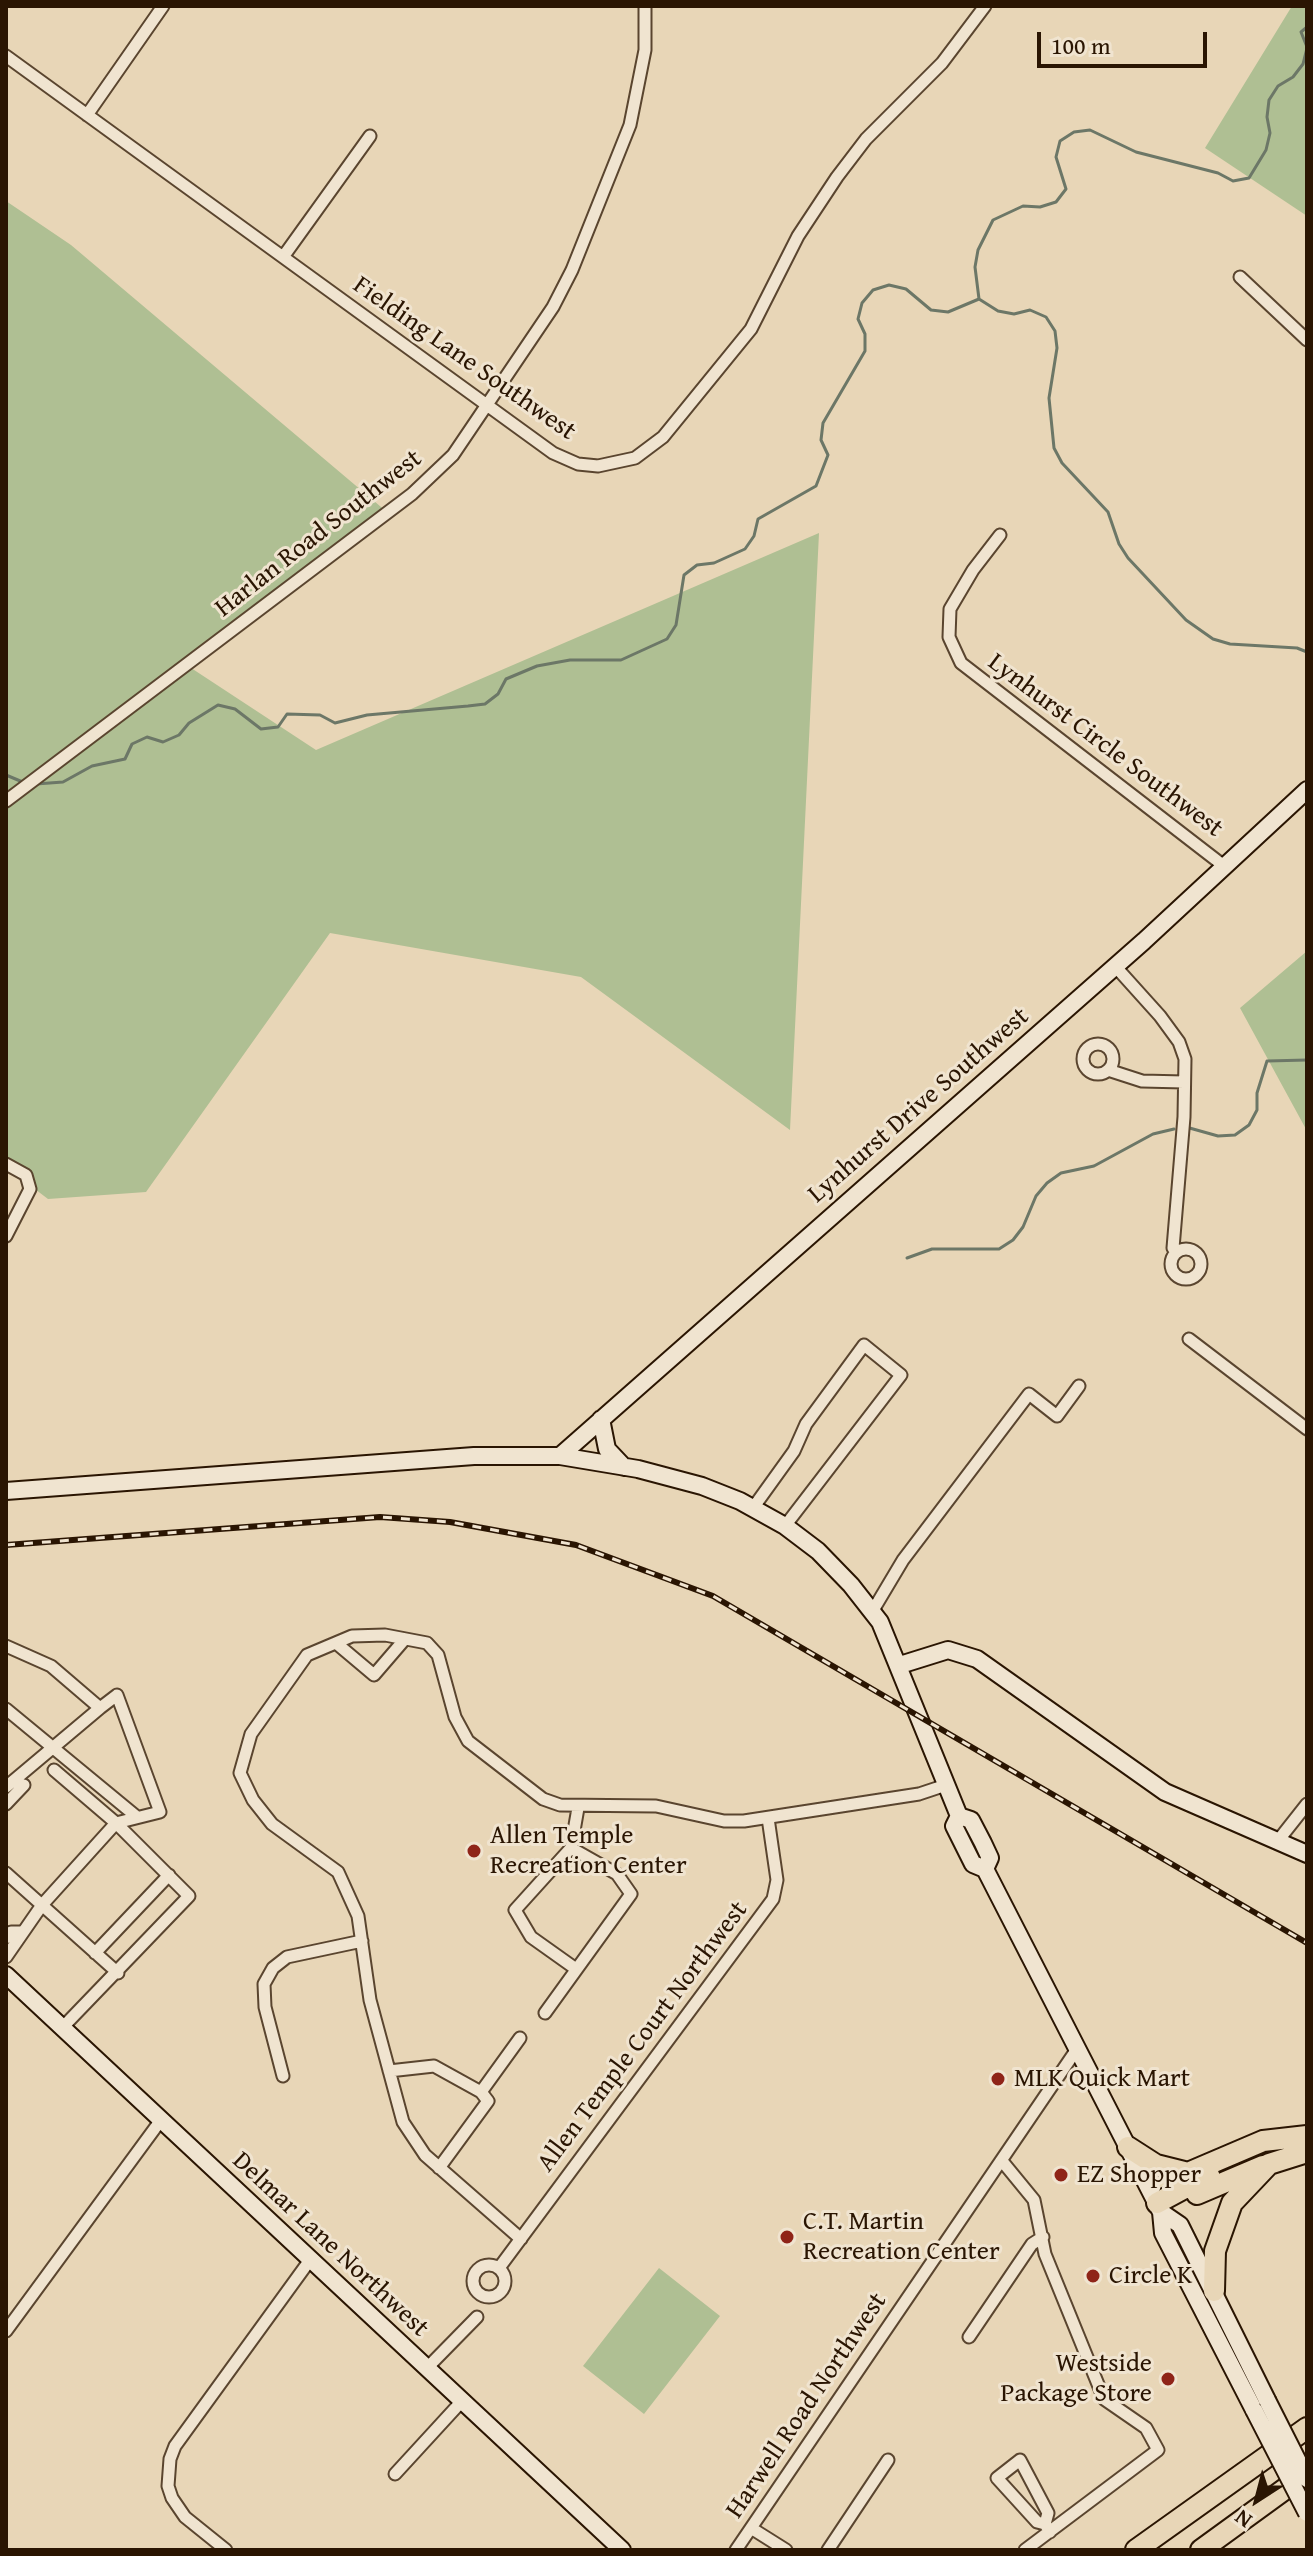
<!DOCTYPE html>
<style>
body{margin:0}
#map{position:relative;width:1313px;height:2556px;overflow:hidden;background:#e8d6b7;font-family:"Gentium Book Plus",serif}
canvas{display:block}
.frame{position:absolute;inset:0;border:8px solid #2a1502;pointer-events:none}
.north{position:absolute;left:1217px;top:2460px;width:80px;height:80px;-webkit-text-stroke:6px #f0e4d0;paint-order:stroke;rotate:216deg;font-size:22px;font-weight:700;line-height:32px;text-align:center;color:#2a1502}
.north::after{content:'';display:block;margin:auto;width:28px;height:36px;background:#2a1502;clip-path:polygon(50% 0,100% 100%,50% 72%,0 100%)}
.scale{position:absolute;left:1037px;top:32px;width:170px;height:36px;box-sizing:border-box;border:4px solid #2a1502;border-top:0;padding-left:10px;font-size:24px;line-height:28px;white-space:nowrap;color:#2a1502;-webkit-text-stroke:6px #f0e4d0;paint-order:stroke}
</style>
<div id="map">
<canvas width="1313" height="2556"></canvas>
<div class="frame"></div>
<div class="north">N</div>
<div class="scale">100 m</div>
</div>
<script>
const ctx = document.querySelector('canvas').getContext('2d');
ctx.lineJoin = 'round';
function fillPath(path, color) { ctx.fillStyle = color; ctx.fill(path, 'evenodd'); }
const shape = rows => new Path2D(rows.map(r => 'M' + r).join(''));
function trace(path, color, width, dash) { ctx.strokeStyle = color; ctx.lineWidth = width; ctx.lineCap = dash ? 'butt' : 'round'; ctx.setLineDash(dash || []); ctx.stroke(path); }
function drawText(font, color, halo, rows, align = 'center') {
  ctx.font = font + ' "Gentium Book Plus",serif'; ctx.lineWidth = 6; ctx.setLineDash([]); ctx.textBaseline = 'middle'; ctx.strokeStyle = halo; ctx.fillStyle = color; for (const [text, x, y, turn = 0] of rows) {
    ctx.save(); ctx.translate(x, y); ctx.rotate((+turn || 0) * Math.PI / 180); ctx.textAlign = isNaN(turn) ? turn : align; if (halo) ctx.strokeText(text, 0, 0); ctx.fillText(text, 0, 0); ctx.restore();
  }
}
fillPath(shape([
 [1292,6,1307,6,1307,216,1205,148],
 [6,201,71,245,387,512,185,664,316,750,819,533,790,1130,581,977,330,933,146,1192,48,1199,6,1167],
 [1307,951,1307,1131,1240,1008],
 [659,2268,720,2316,644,2414,583,2366]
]), '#afbf93');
trace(shape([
 [1307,27,1301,32,1307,47],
 [1307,48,1303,64,1293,77,1278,86,1269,100,1267,117,1270,133,1266,150,1249,178,1233,181,1218,173,1136,152,1090,130,1074,132,1060,141,1056,157,1066,189,1056,202,1040,207,1023,206,993,220,978,250,975,267,979,299,998,311,1014,314,1030,310,1046,317,1055,331,1057,348,1049,398,1054,448,1062,463,1108,512,1119,544,1128,558,1186,620,1213,639,1230,644,1297,648,1307,652],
 [6,775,25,783],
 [36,784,63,782,92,766,125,759,132,744,147,737,163,742,179,735,189,723,218,705,235,709,261,729,278,727,287,714,320,715,335,723,367,715,468,706,485,704,498,694,506,679,537,666,570,660,621,660,667,639,676,625,684,575,697,565,714,563,745,549,754,536,758,519,816,486,828,455,821,440,823,423,865,351,865,334,858,319,862,303,873,290,889,285,906,289,931,310,948,312,979,299],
 [1186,1127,1218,1136,1235,1135,1249,1125,1257,1110,1257,1093,1267,1061,1307,1060],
 [907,1258,932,1249,999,1249,1013,1240,1023,1227,1036,1196,1047,1183,1061,1173,1094,1166,1153,1134,1174,1129]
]), '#6c7767', 3);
const street = shape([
 [6,56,553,453,578,464,598,466,635,458,663,437,751,329,798,236,837,177,866,139,942,63,985,6],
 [87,115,163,6],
 [283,257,370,136],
 [1240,277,1307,340],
 [1000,535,973,570,950,609,949,637,961,663,1224,866],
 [6,801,412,494,453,455,553,307,572,270,630,125,645,50,645,6],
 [1115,966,1160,1016,1179,1042,1185,1059,1184,1117,1173,1248,1176,1253],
 '1083 1059a15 15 0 1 1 30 0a15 15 0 1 1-30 0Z',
 [1108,1070,1142,1081,1184,1082],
 [6,1164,26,1175,30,1189,6,1236],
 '1171 1264a15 15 0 1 1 30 0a15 15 0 1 1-30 0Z',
 [1189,1339,1307,1429],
 [753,1508,794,1451,806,1424,864,1345,901,1375,785,1526],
 [872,1612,903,1560,1029,1394,1057,1416,1079,1386],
 [336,1643,374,1675,405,1639],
 [6,1646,51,1666,100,1708,6,1787],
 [6,1709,137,1817],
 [54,1770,116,1823,189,1896,62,2028],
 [6,1804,24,1785],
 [1277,1842,1307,1804],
 [571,1848,515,1910,531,1937,576,1969],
 [571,1848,578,1808],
 [6,1873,118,1973],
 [6,1938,11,1932,20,1932],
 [95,1953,169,1875],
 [6,1957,42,1905,116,1823,160,1812,117,1695,100,1708],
 [545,2013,631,1894,617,1874,571,1848],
 [389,2071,434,2066,481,2092],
 [283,2076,265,2007,264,1984,273,1968,287,1957,362,1941],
 [1002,2161,1034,2200,1045,2254,1104,2399,1146,2428,1158,2450,1025,2550],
 [439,2168,488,2101,481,2092,520,2038],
 [521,2239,425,2155,403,2122,370,2000,358,1916,338,1872,272,1824,253,1800,240,1773,251,1734,307,1655,352,1636,385,1635,427,1643,438,1655,455,1717,468,1741,543,1799,560,1805,656,1806,724,1821,744,1821,919,1794,946,1785],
 '473 2281a16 16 0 1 1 32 0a16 16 0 1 1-32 0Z',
 [499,2268,773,1899,777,1880,768,1818],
 [6,2331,161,2120],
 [969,2337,1032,2244,1043,2237],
 [427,2368,477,2317],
 [395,2474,462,2401],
 [1045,2524,1048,2513,1020,2460,997,2478,1037,2522,1045,2524,1050,2532],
 [751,2528,786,2550],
 [226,2550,185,2517,172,2498,168,2486,170,2459,175,2446,310,2260],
 [736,2550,1077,2049],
 [828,2550,888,2460]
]);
const secondary = shape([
 [601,1419,607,1449,624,1467],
 [560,1456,1144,941,1307,790],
 [6,1491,474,1456,560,1456,638,1469,702,1486,740,1501,785,1526,818,1551,851,1585,880,1622,959,1816,954,1826,973,1864,985,1869,1161,2212,1163,2233,1254,2410],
 [900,1665,948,1650,977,1659,1165,1792,1307,1854],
 [959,1816,971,1820,983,1843,990,1858,985,1869],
 [6,1975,622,2550],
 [1161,2212,1180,2225,1267,2400]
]);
const highway = shape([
 [1128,2147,1156,2165,1188,2173,1263,2141,1307,2136],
 [1197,2194,1263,2166],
 [1157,2203,1209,2175],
 [1214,2291,1215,2251,1232,2203,1269,2164,1307,2152],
 [1136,2550,1307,2428],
 [1201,2550,1307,2473]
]);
trace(street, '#5a452f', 15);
trace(secondary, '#2a1502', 20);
trace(highway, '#2a1502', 24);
trace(street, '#f0e4d0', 11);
trace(secondary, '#f0e4d0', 16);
trace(highway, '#e8d6b7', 20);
const rail = shape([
 [6,1545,380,1517,450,1522,576,1545,713,1596,1307,1943]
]);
trace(rail, '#2a1502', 6);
trace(rail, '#f0e4d0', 3, [9]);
const secondaryBridge = shape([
 [1267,2400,1307,2479],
 [1254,2410,1307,2513]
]);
trace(secondaryBridge, '#2a1502', 20, []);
trace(secondaryBridge, '#f0e4d0', 16);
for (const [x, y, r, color] of [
 [474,1851,8,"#8f2418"],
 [998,2079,8,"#8f2418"],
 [1061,2175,8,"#8f2418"],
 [787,2237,8,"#8f2418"],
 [1093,2276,8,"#8f2418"],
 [1168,2379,8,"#8f2418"]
]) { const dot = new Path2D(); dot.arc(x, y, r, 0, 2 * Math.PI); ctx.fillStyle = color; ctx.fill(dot); trace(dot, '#f0e4d0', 3); }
drawText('26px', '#2a1502', '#f0e4d0', [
 ["Fielding Lane Southwest",464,359,35],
 ["Harlan Road Southwest",319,534,-38],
 ["Lynhurst Circle Southwest",1105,746,37],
 ["Lynhurst Drive Southwest",919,1106,-41],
 ["Allen Temple Court Northwest",643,2037,-53],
 ["Delmar Lane Northwest",330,2245,43],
 ["Harwell Road Northwest",807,2406,-56]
]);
drawText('26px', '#2a1502', '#f0e4d0', [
 ["Allen Temple",490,1836],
 ["Recreation Center",490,1866],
 ["MLK Quick Mart",1014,2079],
 ["EZ Shopper",1077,2175],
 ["C.T. Martin",803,2222],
 ["Recreation Center",803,2252],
 ["Circle K",1109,2276],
 ["Westside",1152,2364,"right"],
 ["Package Store",1152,2394,"right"]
], 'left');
</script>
